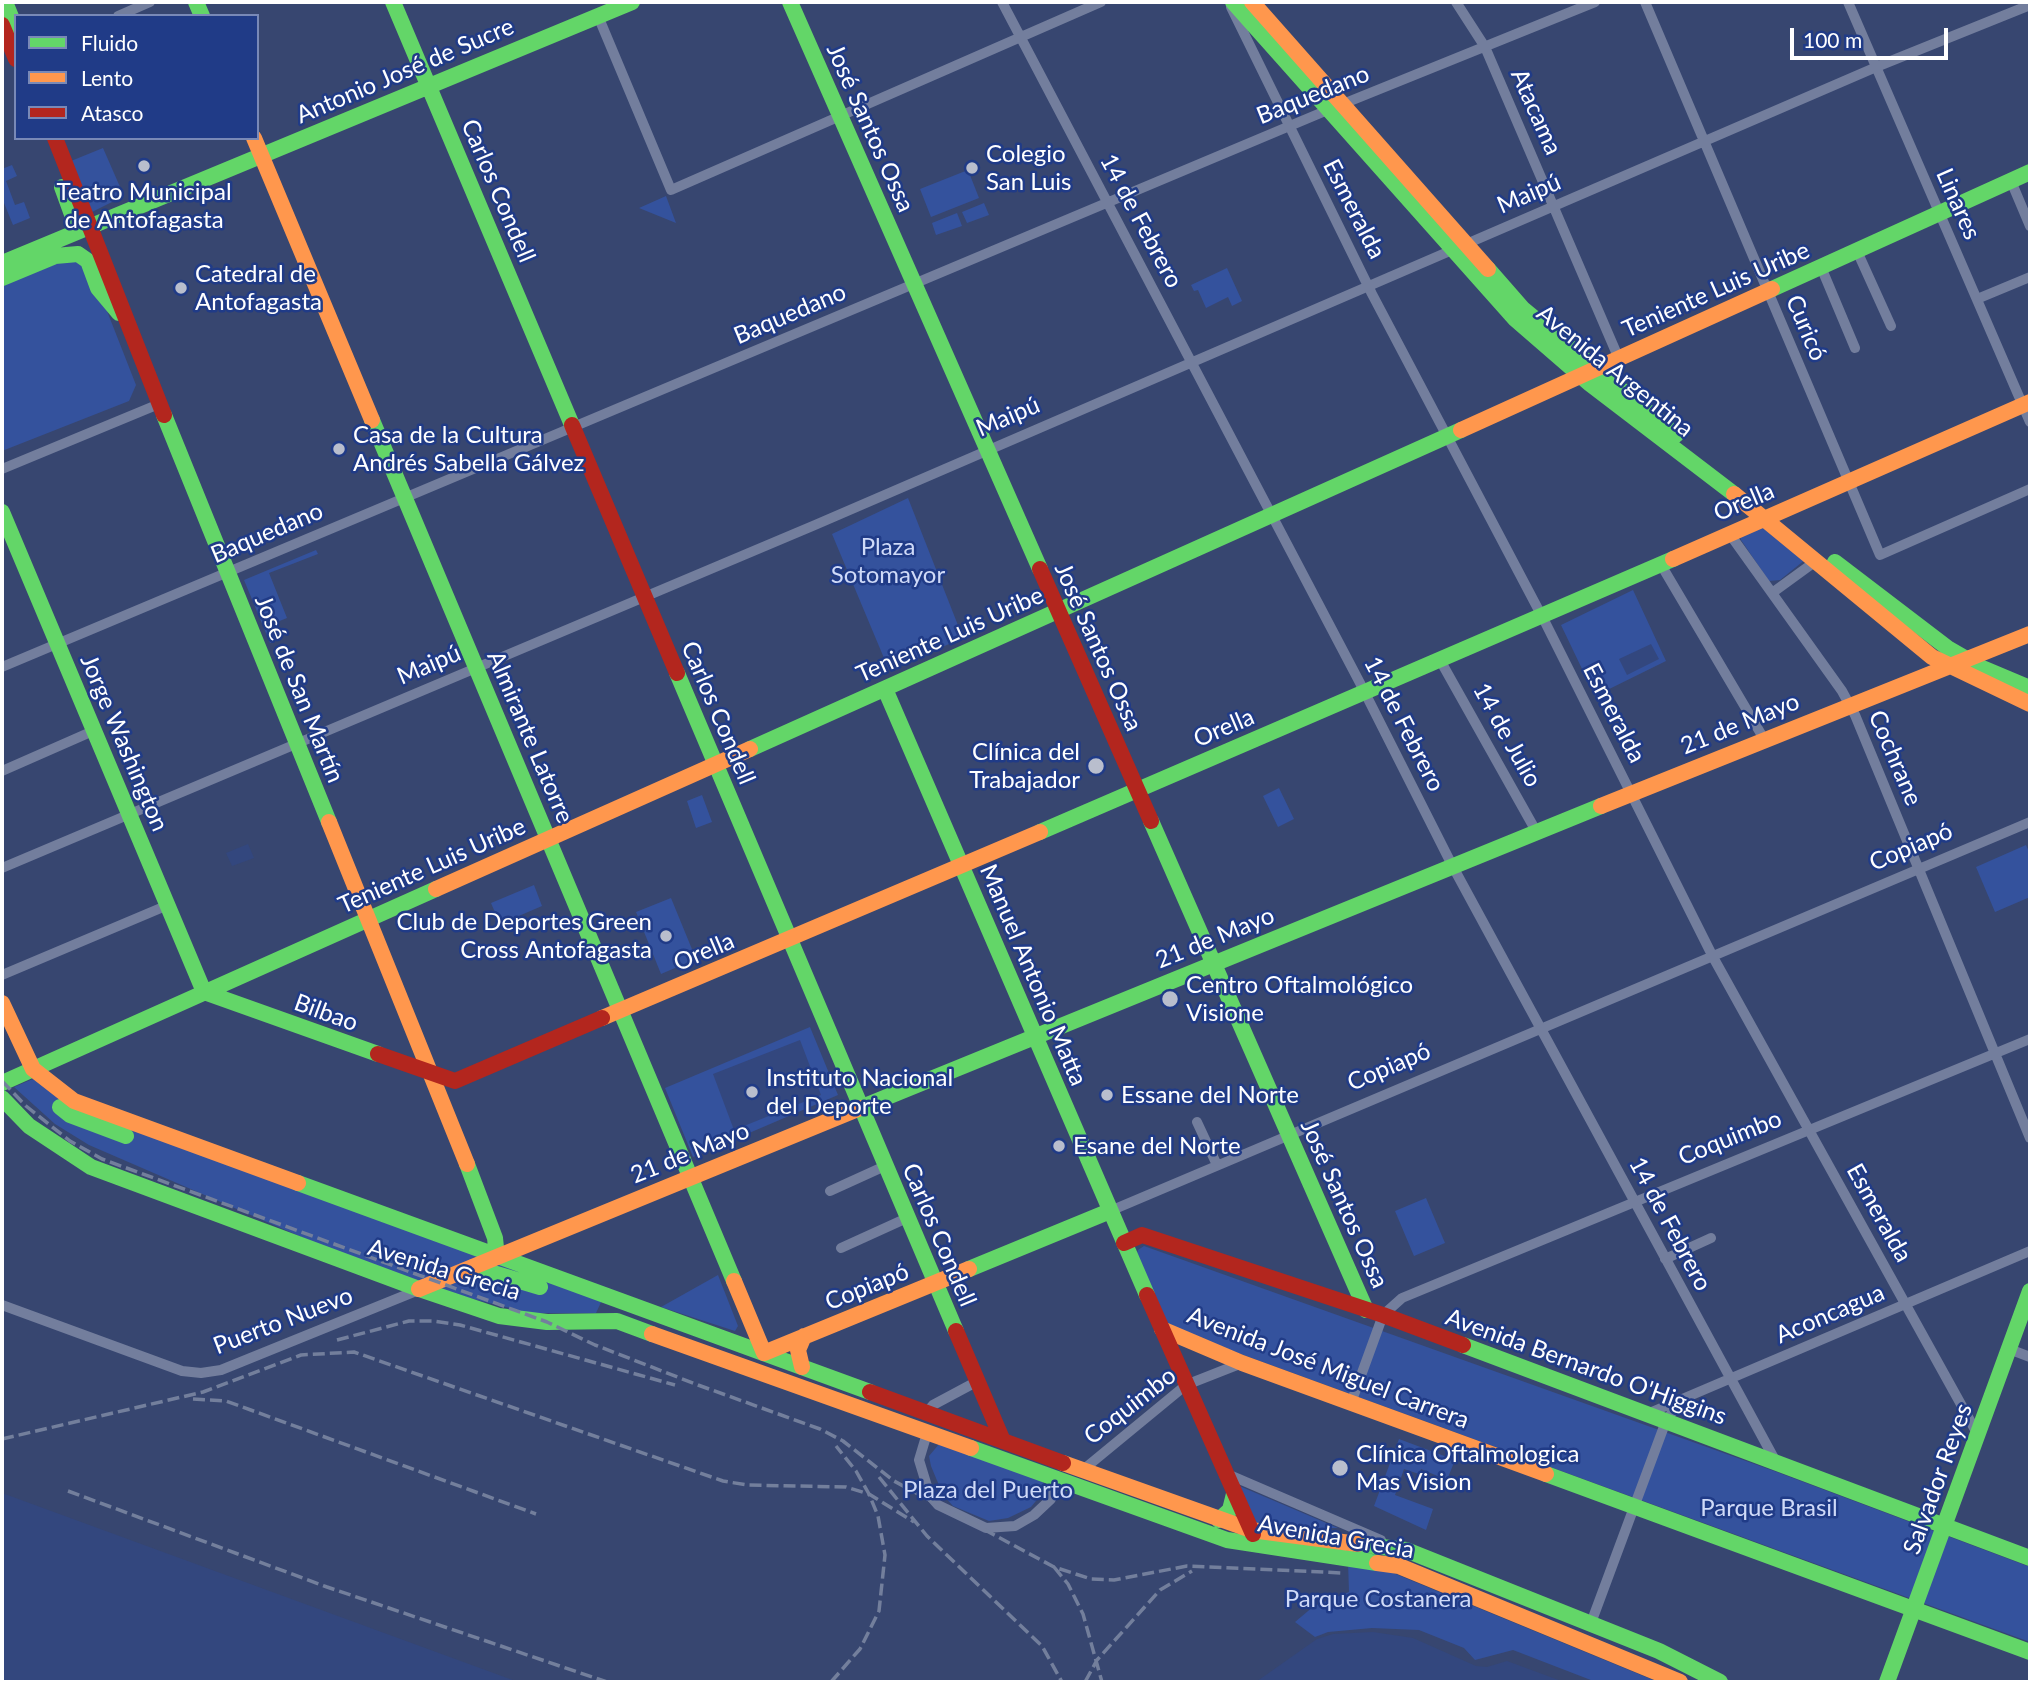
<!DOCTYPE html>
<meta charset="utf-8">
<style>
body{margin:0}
#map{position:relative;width:2032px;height:1684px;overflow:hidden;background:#374670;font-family:Lato,sans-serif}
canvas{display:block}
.frame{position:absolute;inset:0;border:4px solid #fff;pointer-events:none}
.legend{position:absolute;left:14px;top:14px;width:245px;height:126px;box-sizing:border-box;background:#203b87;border:2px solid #7989b7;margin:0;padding:9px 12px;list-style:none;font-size:21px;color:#fff}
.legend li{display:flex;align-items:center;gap:14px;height:35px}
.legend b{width:35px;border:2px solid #7989b7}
.scale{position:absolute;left:1790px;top:28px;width:158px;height:32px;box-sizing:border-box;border:4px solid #fff;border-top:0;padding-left:9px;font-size:21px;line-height:24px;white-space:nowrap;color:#fff;-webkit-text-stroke:5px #203b87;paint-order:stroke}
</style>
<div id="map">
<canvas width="2032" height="1684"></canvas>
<div class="frame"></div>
<ul class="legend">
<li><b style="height:9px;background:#63d668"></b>Fluido</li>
<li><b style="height:9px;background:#ff974d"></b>Lento</li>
<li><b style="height:9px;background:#b3261e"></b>Atasco</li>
</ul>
<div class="scale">100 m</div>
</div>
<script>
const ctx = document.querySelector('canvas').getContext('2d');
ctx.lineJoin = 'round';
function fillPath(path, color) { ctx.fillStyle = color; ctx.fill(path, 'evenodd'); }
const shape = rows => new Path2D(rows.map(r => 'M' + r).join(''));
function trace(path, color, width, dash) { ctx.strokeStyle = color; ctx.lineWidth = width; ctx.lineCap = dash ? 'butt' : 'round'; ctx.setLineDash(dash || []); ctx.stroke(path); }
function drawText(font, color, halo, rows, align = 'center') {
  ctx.font = font + ' Lato,sans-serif'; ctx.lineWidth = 5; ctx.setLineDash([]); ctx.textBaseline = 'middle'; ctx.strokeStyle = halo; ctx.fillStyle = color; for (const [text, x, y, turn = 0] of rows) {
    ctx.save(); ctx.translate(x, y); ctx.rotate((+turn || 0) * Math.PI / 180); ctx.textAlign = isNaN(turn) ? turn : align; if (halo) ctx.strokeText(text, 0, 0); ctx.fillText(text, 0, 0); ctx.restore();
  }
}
fillPath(shape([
 [103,148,124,196,90,213,71,161],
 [12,165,17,176,6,181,15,205,24,202,30,218,13,225,2,198,2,169],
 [968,170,979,198,931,217,920,189],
 [666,196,676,223,639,208],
 [984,203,989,215,967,223,962,212],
 [957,213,962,226,936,235,932,223],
 [78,254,98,288,136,385,129,401,2,451,2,278],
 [1227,268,1242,301,1232,306,1228,297,1206,308,1198,290,1194,291,1191,285],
 [908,498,963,638,889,670,832,534],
 [1762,523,1806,559,1780,580,1769,581,1741,540,1740,536],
 [316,550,318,554,269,573,287,618,272,624,278,640,270,643,244,580],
 [1633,590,1666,661,1595,696,1561,625],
 [1279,788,1294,819,1278,827,1263,796],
 [702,795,712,822,696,828,687,801],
 [2026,845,2030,854,2030,897,1995,912,1976,867],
 [534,885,542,906,500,924,491,903],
 [671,898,696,959,661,974,636,912],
 [810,1027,838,1095,693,1157,665,1088],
 [33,1079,603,1298,596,1313,530,1313,408,1283,89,1145,55,1124,14,1087],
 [1426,1198,1445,1243,1414,1256,1395,1211],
 [1144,1246,1774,1471,2030,1567,2030,1642,1164,1326,1135,1258,1138,1250],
 [718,1275,738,1326,735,1331,661,1307],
 [1399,1439,1455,1460,1447,1480,1421,1469,1419,1474,1404,1469,1395,1495,1433,1509,1426,1530,1374,1506],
 [940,1443,1043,1480,1044,1491,1031,1507,1008,1518,989,1521,953,1506,943,1495,931,1466,929,1456],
 [1237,1485,1338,1528,1255,1528],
 [1348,1562,1381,1568,1658,1682,1596,1682,1513,1650,1475,1660,1464,1648,1419,1630,1372,1628,1328,1632,1315,1637,1295,1622,1314,1606,1349,1592]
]), '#34529d');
fillPath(shape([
 [1651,644,1659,659,1627,675,1619,659],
 [248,844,254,858,232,866,226,853],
 [800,1040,821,1095,734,1130,713,1074],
 [2,1493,518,1682,2,1682],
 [1373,1632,1413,1638,1476,1666,1487,1667,1507,1661,1564,1682,1256,1682,1317,1639,1333,1634]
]), '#33477e');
trace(shape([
 [1002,2,1360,683,1452,865,1776,1462],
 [1456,2,1485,47,1619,359],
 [1645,2,1880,555,2030,489],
 [1848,2,2030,422],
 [1231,7,1372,294,1546,624,1713,957,1978,1435],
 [118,16,150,2],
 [598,16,671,190,1101,2],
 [2011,181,2030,226],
 [1857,251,1891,326],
 [1821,267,1855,348],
 [1977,299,2030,277],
 [2,469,159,404],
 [1729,533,1842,691,1855,715,2030,1138],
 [1660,563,1764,739],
 [1772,593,1816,561],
 [1440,660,1536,831],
 [2,667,1323,112,1595,2],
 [2,771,93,731],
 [2,868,815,525,1881,65,2030,5],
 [2,975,168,905],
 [1197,1122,1217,1165],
 [830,1191,885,1166],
 [1110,1211,2030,822],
 [841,1248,907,1218],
 [1665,1259,1711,1238],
 [2,1305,182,1371,201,1373,221,1370,416,1291],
 [2009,1349,2030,1357],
 [1351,1403,1383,1315,1402,1298,2030,1039],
 [927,1412,933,1405,976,1382],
 [1647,1414,2030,1251],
 [928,1430,919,1460,930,1496,938,1505,986,1528,1015,1526,1034,1515,1051,1499,1058,1478],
 [1084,1469,1186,1385,1242,1363],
 [1225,1473,1381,1540],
 [1591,1623,1666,1421,1680,1401]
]), '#737e9d', 10);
trace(shape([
 [5,2,16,29],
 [196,2,202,16],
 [393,2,572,425],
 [790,2,1040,569],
 [1233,2,1515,319,1590,384,1734,494],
 [62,187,78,231],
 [2,263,632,2],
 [1488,269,1523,309,1676,435],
 [2,278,55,256,78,254,88,261,98,288,119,313],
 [1772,289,2030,172],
 [164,415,329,822],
 [372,420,734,1281],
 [2,512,204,992,378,1054],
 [1835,562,1949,649,1982,668,2030,688],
 [677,673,956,1331],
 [885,689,1147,1295],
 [750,749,1461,430],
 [1151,821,1366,1310],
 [1040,832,1673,559],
 [2,1083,436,889],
 [2,1098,29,1126,91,1167,419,1289,499,1316,547,1322,617,1321,652,1334],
 [60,1107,70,1115,126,1136],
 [860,1108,1601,806],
 [467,1164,495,1238,497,1257],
 [298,1183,870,1392],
 [473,1267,540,1287],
 [969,1269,1110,1211],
 [1463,1345,2030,1558],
 [971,1448,1227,1540,1377,1563],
 [1546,1474,2030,1652],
 [1219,1520,1230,1510,1234,1494],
 [1358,1544,1406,1550,1659,1651,1720,1682],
 [1887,1682,2030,1291]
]), '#63d668', 16);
trace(shape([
 [1252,2,1488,269],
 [254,138,372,420],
 [1461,430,1772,289],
 [1734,494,1932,657,2030,704],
 [1673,559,2030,402],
 [1601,806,2030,634],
 [329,822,467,1164],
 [436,889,750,749],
 [2,1003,33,1069,74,1101,298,1183],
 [602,1018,1040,832],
 [734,1281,764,1353,969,1269],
 [419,1289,860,1108],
 [1162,1329,1242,1363,1546,1474],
 [652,1334,971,1448],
 [802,1367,798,1350,804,1336],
 [1063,1463,1251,1530,1358,1544],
 [1377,1563,1399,1566,1680,1682]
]), '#ff974d', 16);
trace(shape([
 [2,25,16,59],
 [55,138,164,415],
 [572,425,677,673],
 [1040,569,1151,821],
 [378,1054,455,1081,602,1018],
 [1124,1243,1142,1235,1383,1315,1463,1345],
 [1147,1295,1253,1534],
 [956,1331,1003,1441],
 [870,1392,1063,1463]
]), '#b3261e', 16);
trace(shape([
 [2,1081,26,1106,70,1141,102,1159,547,1322,595,1345,698,1385,820,1429,843,1441,894,1481,1054,1567,1091,1579,1114,1580,1187,1566,1343,1573],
 [337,1340,409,1321,433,1321,460,1325,675,1385],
 [193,1399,226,1401,536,1514],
 [2,1439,203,1392,301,1355,354,1352,723,1481,747,1485,846,1487,869,1494,914,1522],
 [879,1477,927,1536,1042,1646,1062,1682],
 [68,1491,327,1587,607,1682],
 [1054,1567,1068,1584,1083,1614,1102,1682],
 [831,1682,860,1649,879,1611,885,1555,878,1516,869,1494,856,1471,836,1446],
 [1085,1682,1097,1660,1160,1590,1192,1571]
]), '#737f9c', 3.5, [12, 5]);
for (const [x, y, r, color] of [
 [144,166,7,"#b9becd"],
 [972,168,7,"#b9becd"],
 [181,288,7,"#b9becd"],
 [339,449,7,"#b9becd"],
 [1096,766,9,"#b9becd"],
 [666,936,7,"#b9becd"],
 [1170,999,9,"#b9becd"],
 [752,1092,7,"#b9becd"],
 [1107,1095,7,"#b9becd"],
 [1059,1146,7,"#b9becd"],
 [1340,1468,9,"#b9becd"]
]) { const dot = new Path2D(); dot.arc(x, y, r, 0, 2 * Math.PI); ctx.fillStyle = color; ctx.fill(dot); trace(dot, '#203b87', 2.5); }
drawText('24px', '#fff', '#203b87', [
 ["Antonio José de Sucre",405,71,-23],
 ["Baquedano",1313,95,-22],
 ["Atacama",1536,112,66],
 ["José Santos Ossa",870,128,66],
 ["Carlos Condell",498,191,67],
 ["Maipú",1529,194,-23],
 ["Linares",1958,204,66],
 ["Esmeralda",1354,209,63],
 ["14 de Febrero",1141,221,62],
 ["Teniente Luis Uribe",1716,290,-24],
 ["Baquedano",790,314,-23],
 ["Curicó",1806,328,67],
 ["Avenida Argentina",1615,371,39],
 ["Maipú",1008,417,-23],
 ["Orella",1744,502,-23],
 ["Baquedano",267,533,-23],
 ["Teniente Luis Uribe",950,635,-24],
 ["José Santos Ossa",1098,647,66],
 ["Maipú",429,665,-23],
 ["José de San Martín",299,689,68],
 ["Carlos Condell",718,713,67],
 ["Esmeralda",1614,713,63],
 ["14 de Febrero",1404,724,63],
 ["21 de Mayo",1740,724,-22],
 ["Orella",1224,728,-23],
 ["14 de Julio",1507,735,61],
 ["Almirante Latorre",530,737,67],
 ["Jorge Washington",124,743,67],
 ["Cochrane",1895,758,67],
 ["Copiapó",1911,847,-23],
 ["Teniente Luis Uribe",432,866,-24],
 ["21 de Mayo",1215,938,-22],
 ["Orella",704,952,-23],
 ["Manuel Antonio Matta",1033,975,67],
 ["Bilbao",326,1013,20],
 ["Copiapó",1389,1067,-23],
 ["Coquimbo",1730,1138,-22],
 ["21 de Mayo",690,1153,-22],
 ["José Santos Ossa",1344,1204,66],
 ["Esmeralda",1879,1213,61],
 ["14 de Febrero",1670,1224,62],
 ["Carlos Condell",939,1235,67],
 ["Avenida Grecia",444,1270,17],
 ["Copiapó",867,1287,-22],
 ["Aconcagua",1830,1314,-23],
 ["Puerto Nuevo",283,1321,-21],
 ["Avenida Bernardo O'Higgins",1586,1367,20],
 ["Avenida José Miguel Carrera",1328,1368,21],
 ["Coquimbo",1130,1406,-38],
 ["Salvador Reyes",1938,1479,-70],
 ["Avenida Grecia",1336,1537,10]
]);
drawText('24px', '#fff', '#203b87', [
 ["Colegio",986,154],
 ["San Luis",986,182],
 ["Teatro Municipal",144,192,"center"],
 ["de Antofagasta",144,220,"center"],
 ["Catedral de",195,274],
 ["Antofagasta",195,302],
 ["Casa de la Cultura",353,435],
 ["Andrés Sabella Gálvez",353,463],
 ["Clínica del",1080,752,"right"],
 ["Trabajador",1080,780,"right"],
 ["Club de Deportes Green",652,922,"right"],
 ["Cross Antofagasta",652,950,"right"],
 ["Centro Oftalmológico",1186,985],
 ["Visione",1186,1013],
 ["Instituto Nacional",766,1078],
 ["del Deporte",766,1106],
 ["Essane del Norte",1121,1095],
 ["Esane del Norte",1073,1146],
 ["Clínica Oftalmologica",1356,1454],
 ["Mas Vision",1356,1482]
], 'left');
drawText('24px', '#cfdaf8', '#203b87', [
 ["Plaza",888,547],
 ["Sotomayor",888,575],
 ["Plaza del Puerto",988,1490],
 ["Parque Brasil",1769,1508],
 ["Parque Costanera",1378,1599]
]);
</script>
